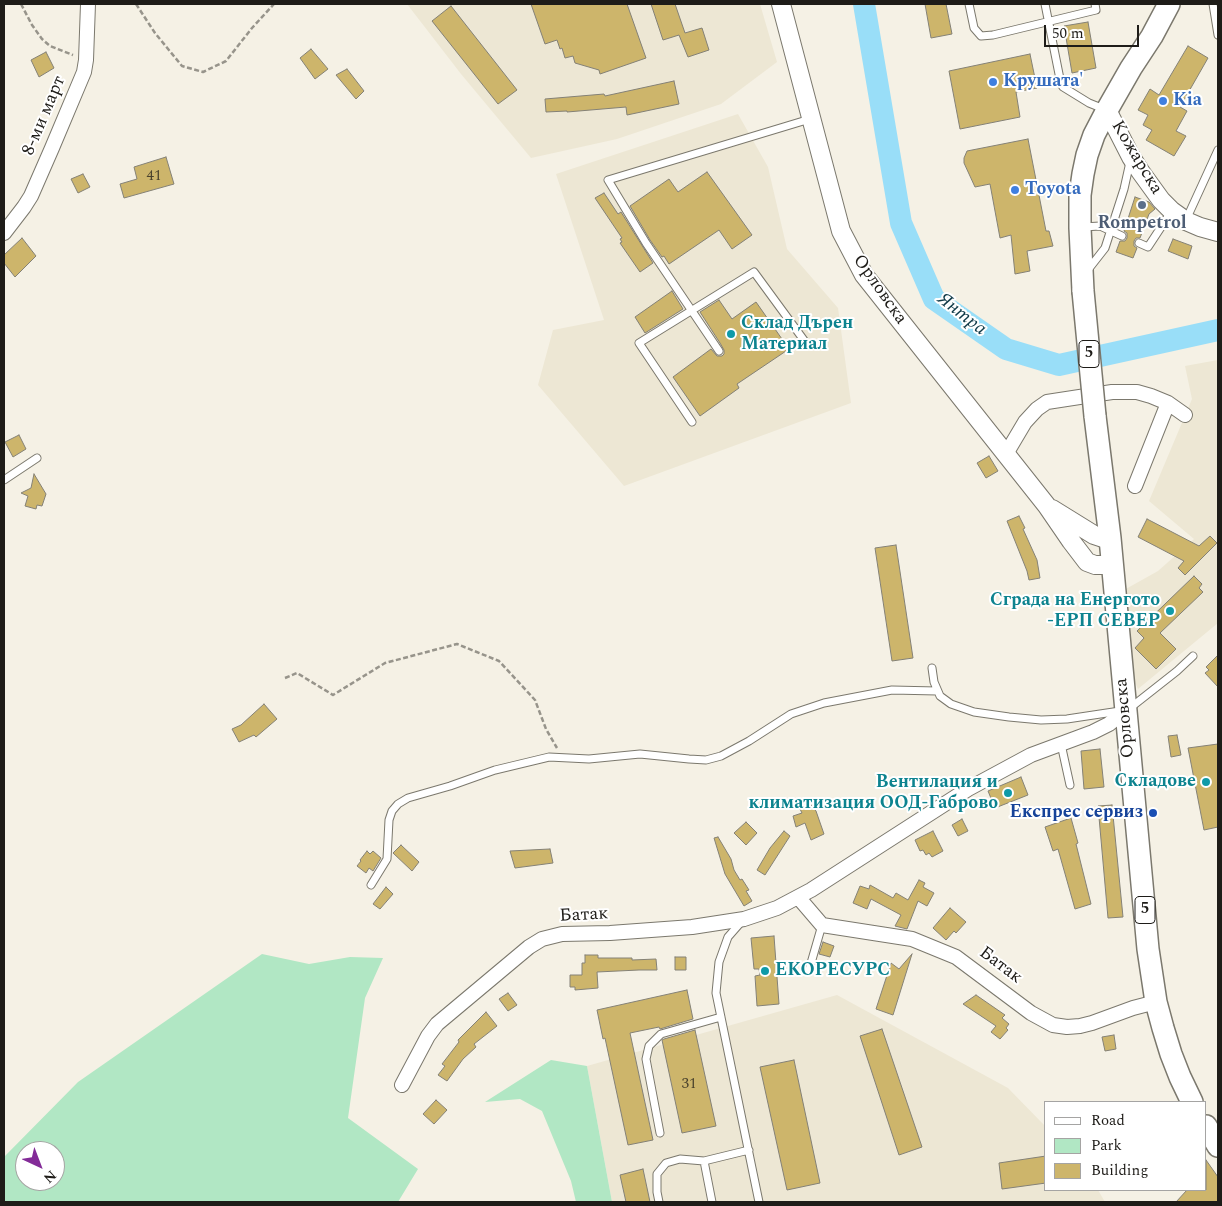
<!DOCTYPE html>
<meta charset="utf-8">
<style>
body{margin:0}
#map{position:relative;width:1222px;height:1206px;overflow:hidden;background:#f5f1e5;font-family:Spectral,serif}
canvas{display:block}
.frame{position:absolute;inset:0;border:5px solid #1e1c18;pointer-events:none}
.legend{position:absolute;left:1044px;top:1101px;width:162px;height:90px;box-sizing:border-box;background:#fff;border:1px solid #a5a4a3;margin:0;padding:6px 9px;list-style:none;font-size:15px;color:#1e1c18}
.legend li{display:flex;align-items:center;gap:10px;height:25px}
.legend b{width:25px;border:1px solid #a5a4a3}
.north{position:absolute;left:15px;top:1141px;width:50px;height:50px;box-sizing:border-box;background:#fff;border:1px solid #a5a4a3;border-radius:50%;rotate:137deg;font-size:14px;font-weight:700;line-height:20px;text-align:center;color:#1e1c18}
.north::after{content:'';display:block;margin:auto;width:18px;height:22px;background:#832b98;clip-path:polygon(50% 0,100% 100%,50% 72%,0 100%)}
.scale{position:absolute;left:1044px;top:25px;width:95px;height:22px;box-sizing:border-box;border:2px solid #1e1c18;border-top:0;padding-left:6px;font-size:15px;line-height:18px;white-space:nowrap;color:#1e1c18;-webkit-text-stroke:4px #fff;paint-order:stroke}
</style>
<div id="map">
<canvas width="1222" height="1206"></canvas>
<div class="frame"></div>
<ul class="legend">
<li><b style="height:6px;background:#fff"></b>Road</li>
<li><b style="height:14px;background:#b1e7c4"></b>Park</li>
<li><b style="height:14px;background:#cdb56b"></b>Building</li>
</ul>
<div class="north">N</div>
<div class="scale">50 m</div>
</div>
<script>
const ctx = document.querySelector('canvas').getContext('2d');
ctx.lineJoin = 'round';
function fillPath(path, color) { ctx.fillStyle = color; ctx.fill(path, 'evenodd'); }
const shape = rows => new Path2D(rows.map(r => 'M' + r).join(''));
function trace(path, color, width, dash) { ctx.strokeStyle = color; ctx.lineWidth = width; ctx.lineCap = dash ? 'butt' : 'round'; ctx.setLineDash(dash || []); ctx.stroke(path); }
function drawText(font, color, halo, rows, align = 'center') {
  ctx.font = font + ' Spectral,serif'; ctx.lineWidth = 4; ctx.setLineDash([]); ctx.textBaseline = 'middle'; ctx.strokeStyle = halo; ctx.fillStyle = color; for (const [text, x, y, turn = 0] of rows) {
    ctx.save(); ctx.translate(x, y); ctx.rotate((+turn || 0) * Math.PI / 180); ctx.textAlign = isNaN(turn) ? turn : align; if (halo) ctx.strokeText(text, 0, 0); ctx.fillText(text, 0, 0); ctx.restore();
  }
}
fillPath(shape([
 [407,4,760,4,777,62,721,104,617,139,531,158,461,74],
 [738,114,768,167,787,249,838,308,851,403,624,486,538,385,553,330,604,320,556,174],
 [1218,360,1218,623,1138,689,1131,673,1124,590,1158,571,1194,539,1149,501,1192,399,1185,366],
 [837,995,1008,1088,1046,1127,1046,1190,1098,1190,1105,1202,612,1202,587,1066]
]), '#ede7d4');
fillPath(shape([
 [262,954,309,964,350,957,383,958,365,998,348,1118,418,1169,398,1202,4,1202,4,1157,78,1082],
 [25,1151,55,1151,55,1181,25,1181],
 [551,1060,587,1066,612,1202,576,1202,571,1181,542,1111,520,1099,485,1102]
]), '#b1e7c4');
trace(shape([
 [864,4,901,223,934,299,1006,349,1059,365,1218,330]
]), '#99def8', 22);
const building = shape([
 [531,4,627,4,646,58,600,74,599,70,575,63,573,56,565,58,562,48,560,49,557,40,545,44,531,4],
 [651,4,675,4,685,33,702,28,709,50,688,57,679,35,663,40,651,4],
 [925,4,946,4,952,34,931,38,925,4],
 [451,6,517,90,498,104,432,21,451,6],
 [1088,22,1096,68,1072,73,1064,26,1088,22],
 [1188,46,1208,58,1180,107,1187,111,1176,131,1186,136,1174,156,1146,140,1152,130,1143,125,1148,115,1138,110,1150,89,1159,95,1188,46],
 [311,49,328,69,315,79,300,58,311,49],
 [46,52,54,68,39,77,31,60,46,52],
 [1030,54,1037,88,1016,92,1020,117,960,129,949,71,1030,54],
 [347,69,364,91,356,99,336,75,347,69],
 [674,81,679,104,627,115,626,107,567,112,567,111,546,112,545,99,604,94,605,96,674,81],
 [1028,139,1046,231,1049,231,1053,246,1027,251,1030,271,1015,274,1011,235,1000,238,990,184,975,187,964,163,964,158,967,151,1028,139],
 [166,157,174,184,124,198,120,184,137,179,134,167,166,157],
 [707,172,752,235,732,249,719,230,669,264,664,256,662,257,650,240,630,206,669,179,678,192,707,172],
 [83,174,90,187,78,193,71,179,83,174],
 [604,193,618,214,621,212,653,263,640,272,620,243,622,242,620,239,622,238,595,198,604,193],
 [1135,197,1149,202,1155,209,1149,214,1140,238,1136,238,1134,241,1134,246,1137,248,1133,258,1116,252,1120,241,1125,241,1127,238,1127,233,1124,231,1135,197],
 [22,238,36,256,15,277,4,263,4,255,22,238],
 [1173,239,1192,246,1188,259,1168,251,1173,239],
 [672,291,683,309,645,333,635,317,672,291],
 [719,300,732,319,756,302,789,349,737,384,739,388,700,416,673,377,711,349,717,356,722,356,724,354,724,350,720,343,700,312,719,300],
 [19,435,26,449,13,457,5,442,19,435],
 [989,456,998,471,986,478,977,463,989,456],
 [34,474,46,494,42,506,37,505,36,509,25,506,28,496,21,493,31,488,34,474],
 [1019,516,1025,528,1023,529,1037,560,1040,578,1029,580,1027,571,1007,521,1019,516],
 [1147,519,1199,546,1210,536,1217,543,1185,575,1178,568,1184,561,1138,537,1147,519],
 [896,545,913,658,892,661,875,548,896,545],
 [1194,576,1202,584,1199,588,1203,592,1160,633,1176,649,1156,669,1135,648,1144,638,1137,631,1194,576],
 [1218,655,1218,687,1205,673,1209,670,1206,667,1218,655],
 [264,704,277,719,256,737,254,735,239,742,232,729,241,725,264,704],
 [1177,735,1181,755,1171,757,1168,736,1177,735],
 [1218,744,1218,827,1204,830,1188,748,1218,744],
 [1100,749,1104,787,1084,789,1081,751,1100,749],
 [1021,777,1028,795,995,808,988,791,1021,777],
 [811,805,816,811,824,834,811,840,805,823,796,827,793,816,802,813,800,809,811,805],
 [1112,805,1123,917,1108,918,1098,806,1112,805],
 [1071,818,1078,843,1076,844,1091,904,1075,909,1058,849,1053,851,1045,827,1071,818],
 [962,819,968,831,958,836,952,825,962,819],
 [746,822,757,833,746,845,734,833,746,822],
 [784,831,790,836,765,875,757,870,770,848,784,831],
 [933,831,943,851,932,857,929,853,926,855,923,850,920,851,915,840,933,831],
 [718,837,731,859,734,870,740,880,742,879,749,890,746,891,752,901,744,906,725,874,714,838,718,837],
 [401,845,419,862,412,871,393,853,401,845],
 [550,849,553,863,515,868,510,851,550,849],
 [367,851,370,854,373,851,381,858,373,871,369,868,366,873,357,866,361,861,360,860,367,851],
 [919,880,925,883,923,887,934,893,927,906,918,901,907,929,895,926,901,915,871,899,867,909,853,903,860,886,869,889,870,885,893,898,896,893,908,900,919,880],
 [386,887,393,894,380,909,373,904,386,887],
 [950,908,966,922,956,933,954,931,946,940,933,928,950,908],
 [774,936,779,1004,757,1006,755,976,760,975,759,969,754,969,751,938,774,936],
 [823,942,834,946,830,957,819,954,823,942],
 [912,954,893,1015,876,1009,891,963,899,969,912,954],
 [585,955,598,955,598,958,632,958,632,960,656,959,657,970,639,970,597,972,598,988,575,990,575,987,570,987,570,975,582,975,582,963,585,963,585,955],
 [675,957,686,957,686,970,675,970,675,957],
 [687,990,693,1019,660,1029,659,1027,630,1033,653,1140,628,1145,605,1038,603,1039,597,1010,687,990],
 [508,993,517,1005,508,1011,499,999,508,993],
 [976,995,1005,1015,1002,1018,1009,1024,1006,1028,1008,1030,1000,1039,991,1032,996,1026,963,1004,976,995],
 [486,1012,497,1026,474,1044,476,1047,463,1059,447,1081,438,1075,445,1066,442,1064,459,1042,458,1040,486,1012],
 [882,1029,922,1147,899,1155,860,1036,882,1029],
 [695,1030,716,1126,682,1133,662,1040,664,1039,695,1030],
 [1114,1035,1116,1049,1105,1051,1102,1037,1114,1035],
 [794,1060,820,1183,787,1190,760,1067,794,1060],
 [436,1100,447,1110,434,1124,423,1114,436,1100],
 [1046,1156,1046,1183,1002,1189,999,1163,1046,1156],
 [1206,1160,1218,1177,1218,1202,1176,1202,1187,1190,1206,1190,1206,1160],
 [643,1169,650,1202,626,1202,620,1175,643,1169]
]);
fillPath(building, '#cdb56b');
trace(building, '#848176', 1);
const service = shape([
 [969,4,974,28,981,36,993,35,1096,10,1095,4],
 [1045,4,1061,84,1063,87,1089,103,1104,109],
 [1213,4,1218,35],
 [1186,220,1218,150],
 [1083,227,1100,226,1122,236],
 [1139,243,1148,247,1171,212],
 [1087,271,1105,248,1124,189,1130,162],
 [719,351,646,243,608,180,810,119],
 [692,422,639,343,754,272,806,343],
 [4,480,37,458],
 [932,668,934,682,940,696,951,704,974,712,1009,717,1041,720,1067,719,1120,711],
 [1130,708,1177,671,1193,656],
 [1061,744,1070,785],
 [371,885,387,859,389,820,392,811,398,804,408,798,450,786,495,770,549,757,589,759,640,754,689,759,706,760,721,756,749,741,791,714,824,703,892,690,937,691],
 [742,921,728,937,719,962,716,993,759,1202],
 [809,970,822,925],
 [660,1133,646,1059,649,1046,661,1034,721,1017],
 [704,1161,712,1202],
 [659,1202,657,1192,657,1174,666,1163,680,1159,704,1161,749,1150]
]);
const minor = shape([
 [4,233,24,207,31,196,52,148,84,72,86,60,88,4],
 [1006,454,1025,422,1037,409,1047,402,1112,392,1137,392,1151,396,1168,403,1185,415],
 [1135,486,1168,403],
 [798,897,822,925,912,939,956,957,1031,1013,1053,1025,1067,1027,1080,1026,1092,1023,1133,1008,1156,1002],
 [402,1085,428,1036,437,1024,529,947,542,939,562,934,610,933,692,927,744,919,777,908,811,890,968,789,1031,755,1093,732,1109,724,1126,710]
]);
const tertiary = shape([
 [781,4,841,231,864,275,1047,506,1071,541,1087,562,1095,565,1112,565],
 [1107,110,1131,157,1140,171,1161,200,1172,211,1186,221,1200,227,1218,232],
 [1052,509,1094,535,1103,538,1110,538]
]);
const primary = shape([
 [1083,291,1080,228,1080,195,1083,174,1087,155,1094,135,1107,110,1131,68,1152,36,1169,4],
 [1095,416,1110,538,1148,949,1156,1002,1163,1028,1171,1054,1180,1077,1192,1102],
 [1206,1126,1218,1146]
]);
trace(service, '#7b786d', 9);
trace(minor, '#7b786d', 16);
trace(tertiary, '#7b786d', 20);
trace(primary, '#7b786d', 24);
trace(shape([
 [21,4,32,25,42,39,50,46,73,55],
 [136,4,155,33,182,66,203,72,226,61,252,28,274,4],
 [285,678,297,673,333,695,385,663,457,644,499,661,535,700,546,729,557,748]
]), '#97948b', 2.5, [5, 2.5]);
trace(service, '#fff', 7);
trace(minor, '#fff', 14);
trace(tertiary, '#fff', 18);
trace(primary, '#fff', 21);
const primaryBridge = shape([
 [1083,291,1095,416]
]);
trace(primaryBridge, '#7b786d', 24, []);
trace(primaryBridge, '#fff', 21);
for (const [x, y, r, color] of [
 [993,82,5,"#3f7fe0"],
 [1163,101,5,"#3f7fe0"],
 [1015,190,5,"#3f7fe0"],
 [1142,205,5,"#5c6f8a"],
 [731,334,5,"#0f9aa8"],
 [1170,611,5,"#0f9aa8"],
 [1206,782,5,"#0f9aa8"],
 [1008,793,5,"#0f9aa8"],
 [1153,813,5,"#1a4fb4"],
 [765,971,5,"#0f9aa8"]
]) { const dot = new Path2D(); dot.arc(x, y, r, 0, 2 * Math.PI); ctx.fillStyle = color; ctx.fill(dot); trace(dot, '#fff', 2); }
drawText('15px', '#4a422d', null, [
 ["41",154,177],
 ["31",689,1085]
]);
for (const [x, y, w] of [
 [1089,354,20],
 [1145,910,20]
]) { const box = new Path2D(); box.roundRect(x - w / 2, y - 13.5, w, 27, 4); ctx.fillStyle = '#fff'; ctx.fill(box); trace(box, '#1e1c18', 1); }
drawText('bold 16px', '#1e1c18', null, [
 ["5",1089,354],
 ["5",1145,910]
]);
drawText('bold 18px', '#366cbe', '#fff', [
 ["Крушата'",1003,82],
 ["Kia",1173,101],
 ["Toyota",1025,190]
], 'left');
drawText('18px', '#1e1c18', '#fff', [
 ["8-ми март",45,116,-67],
 ["Кожарска",1136,158,59],
 ["Орловска",879,290,55],
 ["Орловска",1126,718,-95],
 ["Батак",584,916,-3],
 ["Батак",1000,966,37]
]);
drawText('bold 18px', '#4e5e75', '#fff', [
 ["Rompetrol",1142,224]
]);
drawText('bold 18px', '#0d838f', '#fff', [
 ["Склад Дърен",741,324,"left"],
 ["Материал",741,345,"left"],
 ["Сграда на Енергото",1160,601],
 ["-ЕРП СЕВЕР",1160,622],
 ["Складове",1196,782],
 ["Вентилация и",998,783],
 ["климатизация ООД-Габрово",998,804],
 ["ЕКОРЕСУРС",775,971,"left"]
], 'right');
drawText('bold 18px', '#164399', '#fff', [
 ["Експрес сервиз",1143,813]
], 'right');
drawText('italic 19px', '#113b49', '#fff', [
 ["Янтра",961,315,38]
]);
</script>
